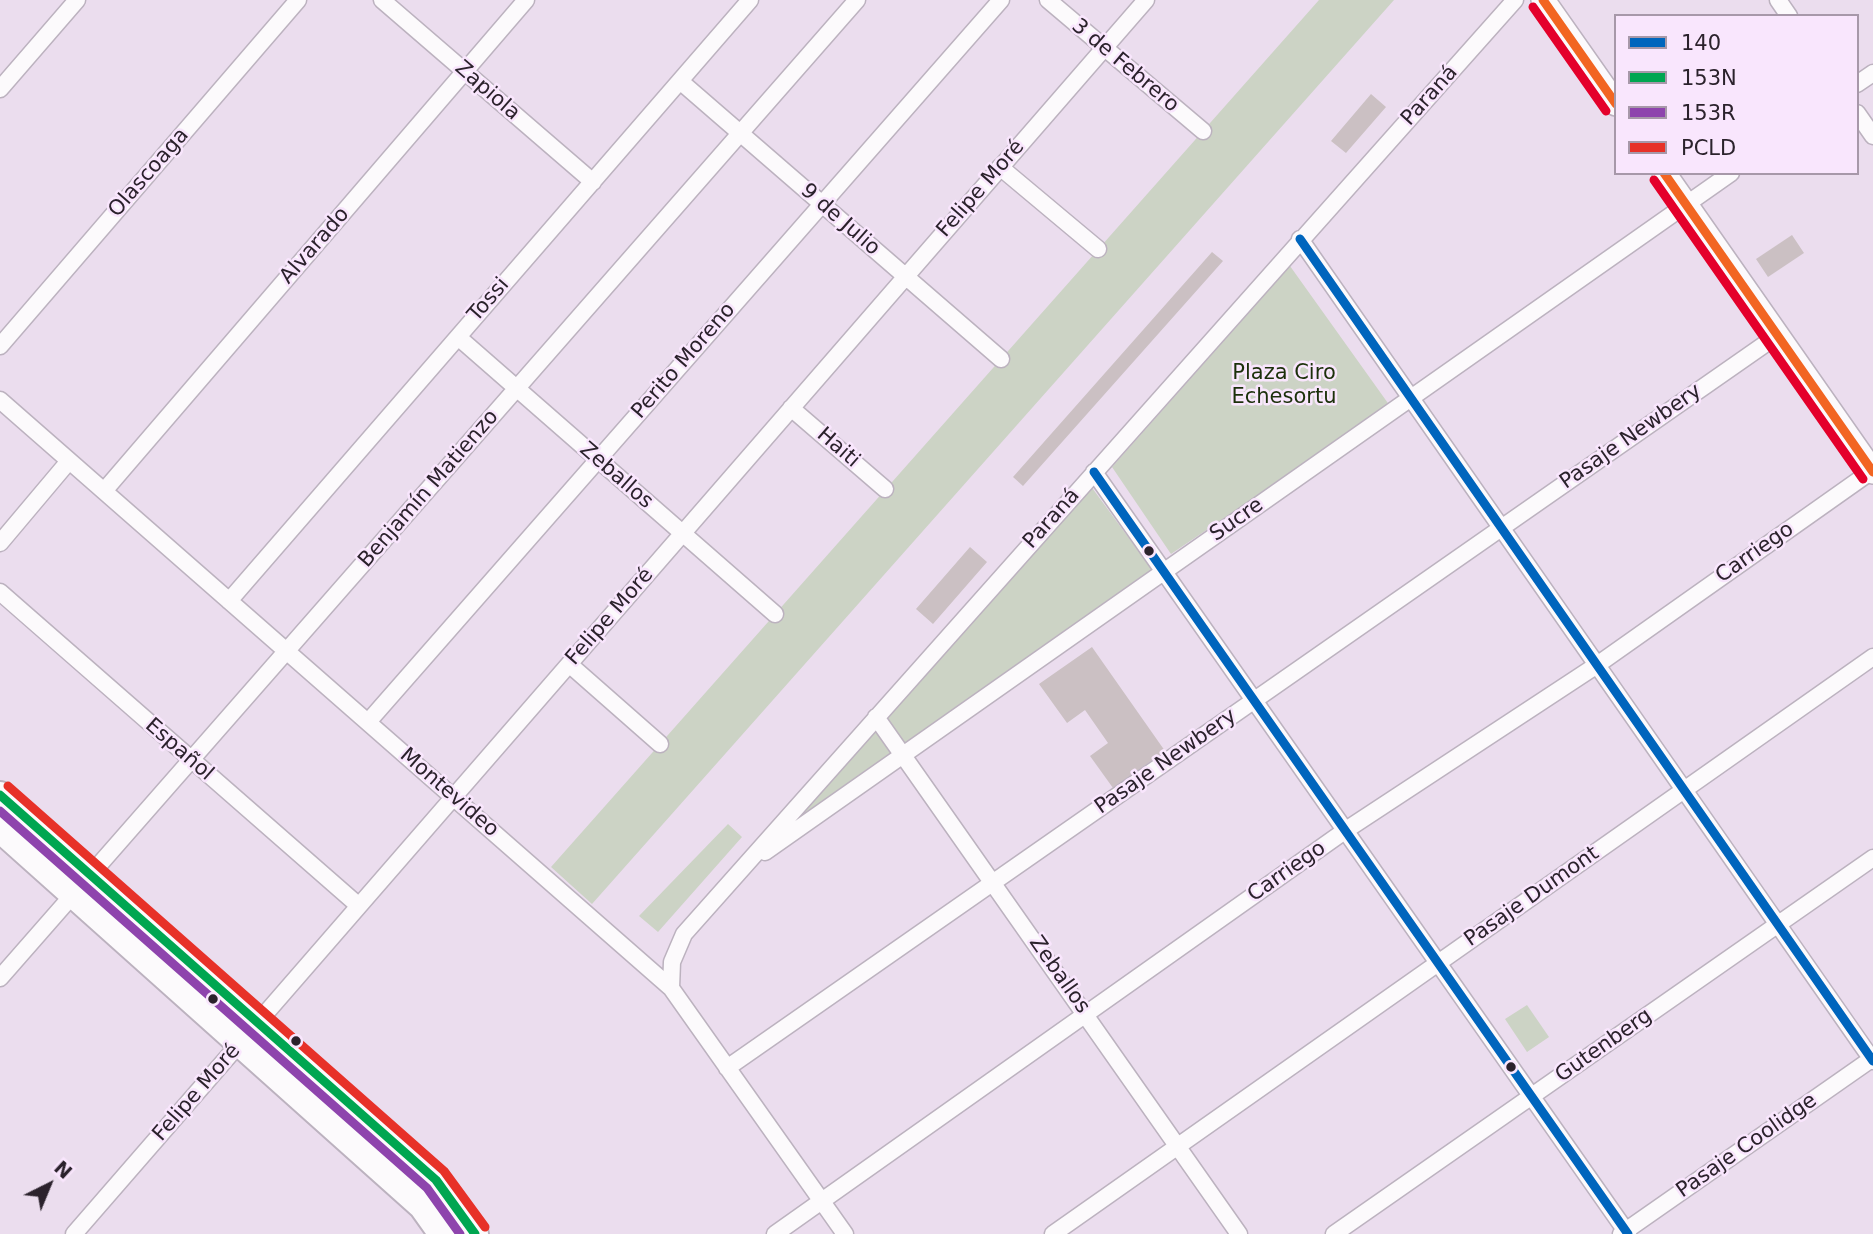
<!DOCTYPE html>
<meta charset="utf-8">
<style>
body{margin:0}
#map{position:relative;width:1873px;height:1234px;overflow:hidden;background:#ebddee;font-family:"DejaVu Sans",sans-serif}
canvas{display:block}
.legend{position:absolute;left:1614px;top:14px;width:245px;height:161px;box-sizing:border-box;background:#f9e6fd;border:2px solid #a798a9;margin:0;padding:9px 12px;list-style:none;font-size:21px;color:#2b222c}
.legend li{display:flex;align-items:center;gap:14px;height:35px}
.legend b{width:35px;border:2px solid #a798a9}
.north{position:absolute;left:14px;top:1150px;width:70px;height:70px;-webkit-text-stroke:5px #f9e6fd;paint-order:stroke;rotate:43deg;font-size:19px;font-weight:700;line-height:28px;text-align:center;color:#2b222c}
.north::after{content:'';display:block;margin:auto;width:24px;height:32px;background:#2b222c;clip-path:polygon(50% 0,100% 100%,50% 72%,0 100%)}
</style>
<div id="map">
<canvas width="1873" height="1234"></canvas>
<ul class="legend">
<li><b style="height:9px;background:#0065bd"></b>140</li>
<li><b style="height:9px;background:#00a651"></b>153N</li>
<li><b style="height:9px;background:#8e44ad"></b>153R</li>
<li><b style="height:9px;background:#e73128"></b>PCLD</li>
</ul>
<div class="north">N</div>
</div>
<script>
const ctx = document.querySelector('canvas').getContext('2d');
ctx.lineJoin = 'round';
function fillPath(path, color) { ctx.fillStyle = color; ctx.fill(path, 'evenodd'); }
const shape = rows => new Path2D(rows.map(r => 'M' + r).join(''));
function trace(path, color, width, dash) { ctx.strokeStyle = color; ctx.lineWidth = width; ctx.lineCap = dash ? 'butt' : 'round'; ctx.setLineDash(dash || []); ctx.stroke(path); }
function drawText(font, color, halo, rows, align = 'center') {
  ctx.font = font + ' "DejaVu Sans",sans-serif'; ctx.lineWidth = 5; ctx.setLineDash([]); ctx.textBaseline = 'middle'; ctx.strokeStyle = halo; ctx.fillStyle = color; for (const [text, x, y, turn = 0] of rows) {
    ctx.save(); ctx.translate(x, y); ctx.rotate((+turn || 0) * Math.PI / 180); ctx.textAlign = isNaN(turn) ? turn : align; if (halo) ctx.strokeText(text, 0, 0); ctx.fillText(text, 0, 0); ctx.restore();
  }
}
fillPath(shape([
 [1319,0,1394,0,592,904,551,867],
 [1290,266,1390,406,1171,554,1112,467],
 [1090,485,1153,571,907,747,884,715],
 [874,727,893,753,778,835],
 [728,824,742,837,658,932,639,916],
 [1527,1005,1549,1037,1527,1052,1505,1019]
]), '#ccd3c5');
fillPath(shape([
 [1371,94,1386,107,1346,153,1331,141],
 [1792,235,1804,253,1768,277,1756,259],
 [1212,252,1223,261,1023,486,1013,477],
 [970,547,987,562,933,624,916,609],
 [1092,647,1165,751,1113,788,1090,756,1108,743,1085,710,1067,723,1039,684]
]), '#cbc0c3');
const street = shape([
 [382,0,593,182],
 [1048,0,1203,131],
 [1778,0,1789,16],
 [680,81,1001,359],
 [1857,84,1873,73],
 [0,89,77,0],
 [1857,113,1873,136],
 [1000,167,1098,249],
 [1300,239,1873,1061],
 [458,337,775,614],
 [0,346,298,0],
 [0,400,671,988,845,1234],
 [791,408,885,489],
 [1094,472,1628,1234],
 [104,491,526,0],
 [0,543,69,461],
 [0,592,359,906],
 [229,601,750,0],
 [569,664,660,744],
 [876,717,1239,1234],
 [368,722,1001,0],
 [765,852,1731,173],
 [0,978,857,0],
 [671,988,672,962,684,934,1515,0],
 [727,1068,1778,335],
 [74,1234,1146,0],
 [775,1234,1346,830,1597,665,1873,470],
 [1053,1234,1873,657],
 [1334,1234,1873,858],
 [1621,1234,1873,1058]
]);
const secondary = shape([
 [1543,0,1616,104],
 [1664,173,1873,472]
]);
const primary = shape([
 [0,795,436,1180,475,1234],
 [0,829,422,1206,442,1234]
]);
trace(street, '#bcb2bf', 19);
trace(secondary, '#bcb2bf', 26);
trace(primary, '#bcb2bf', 30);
trace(street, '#fcfafc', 16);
trace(secondary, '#fcfafc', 23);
trace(primary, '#fcfafc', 26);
trace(shape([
 [1300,239,1873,1061],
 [1094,472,1628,1234]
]), '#0065bd', 9);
trace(shape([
 [0,795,436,1180,475,1234]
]), '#00a651', 9);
trace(shape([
 [0,811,427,1188,460,1234]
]), '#8e44ad', 9);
trace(shape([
 [8,786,444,1171,485,1227]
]), '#e73128', 9);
trace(shape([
 [1543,0,1616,104],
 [1664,173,1873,472]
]), '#f26522', 9);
trace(shape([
 [1533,7,1606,111],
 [1654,180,1863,479]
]), '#e4002b', 9);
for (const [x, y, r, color] of [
 [1149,551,6,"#2b222c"],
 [213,999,6,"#2b222c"],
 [296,1041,6,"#2b222c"],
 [1511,1067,6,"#2b222c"]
]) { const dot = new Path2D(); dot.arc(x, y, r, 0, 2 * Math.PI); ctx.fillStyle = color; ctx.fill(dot); trace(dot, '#f9e6fd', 2.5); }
drawText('21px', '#2b222c', '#f9e6fd', [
 ["3 de Febrero",1125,66,40],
 ["Zapiola",487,91,41],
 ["Paraná",1430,96,-48],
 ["Olascoaga",149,173,-49],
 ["Felipe Moré",981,189,-49],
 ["9 de Julio",840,220,41],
 ["Alvarado",315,246,-49],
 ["Tossi",489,300,-49],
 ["Perito Moreno",684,361,-49],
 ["Pasaje Newbery",1631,437,-35],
 ["Haiti",838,448,41],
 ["Zeballos",616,476,41],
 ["Benjamín Matienzo",429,489,-49],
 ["Paraná",1052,519,-48],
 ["Sucre",1237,520,-35],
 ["Carriego",1755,553,-35],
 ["Felipe Moré",610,617,-49],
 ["Español",179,750,41],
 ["Pasaje Newbery",1166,762,-35],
 ["Montevideo",449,793,41],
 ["Carriego",1287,872,-35],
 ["Pasaje Dumont",1532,897,-35],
 ["Zeballos",1059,975,55],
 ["Gutenberg",1604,1046,-35],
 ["Felipe Moré",197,1093,-49],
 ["Pasaje Coolidge",1747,1146,-35]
]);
drawText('21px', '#1b300a', '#f9e6fd', [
 ["Plaza Ciro",1284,374],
 ["Echesortu",1284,398]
]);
</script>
